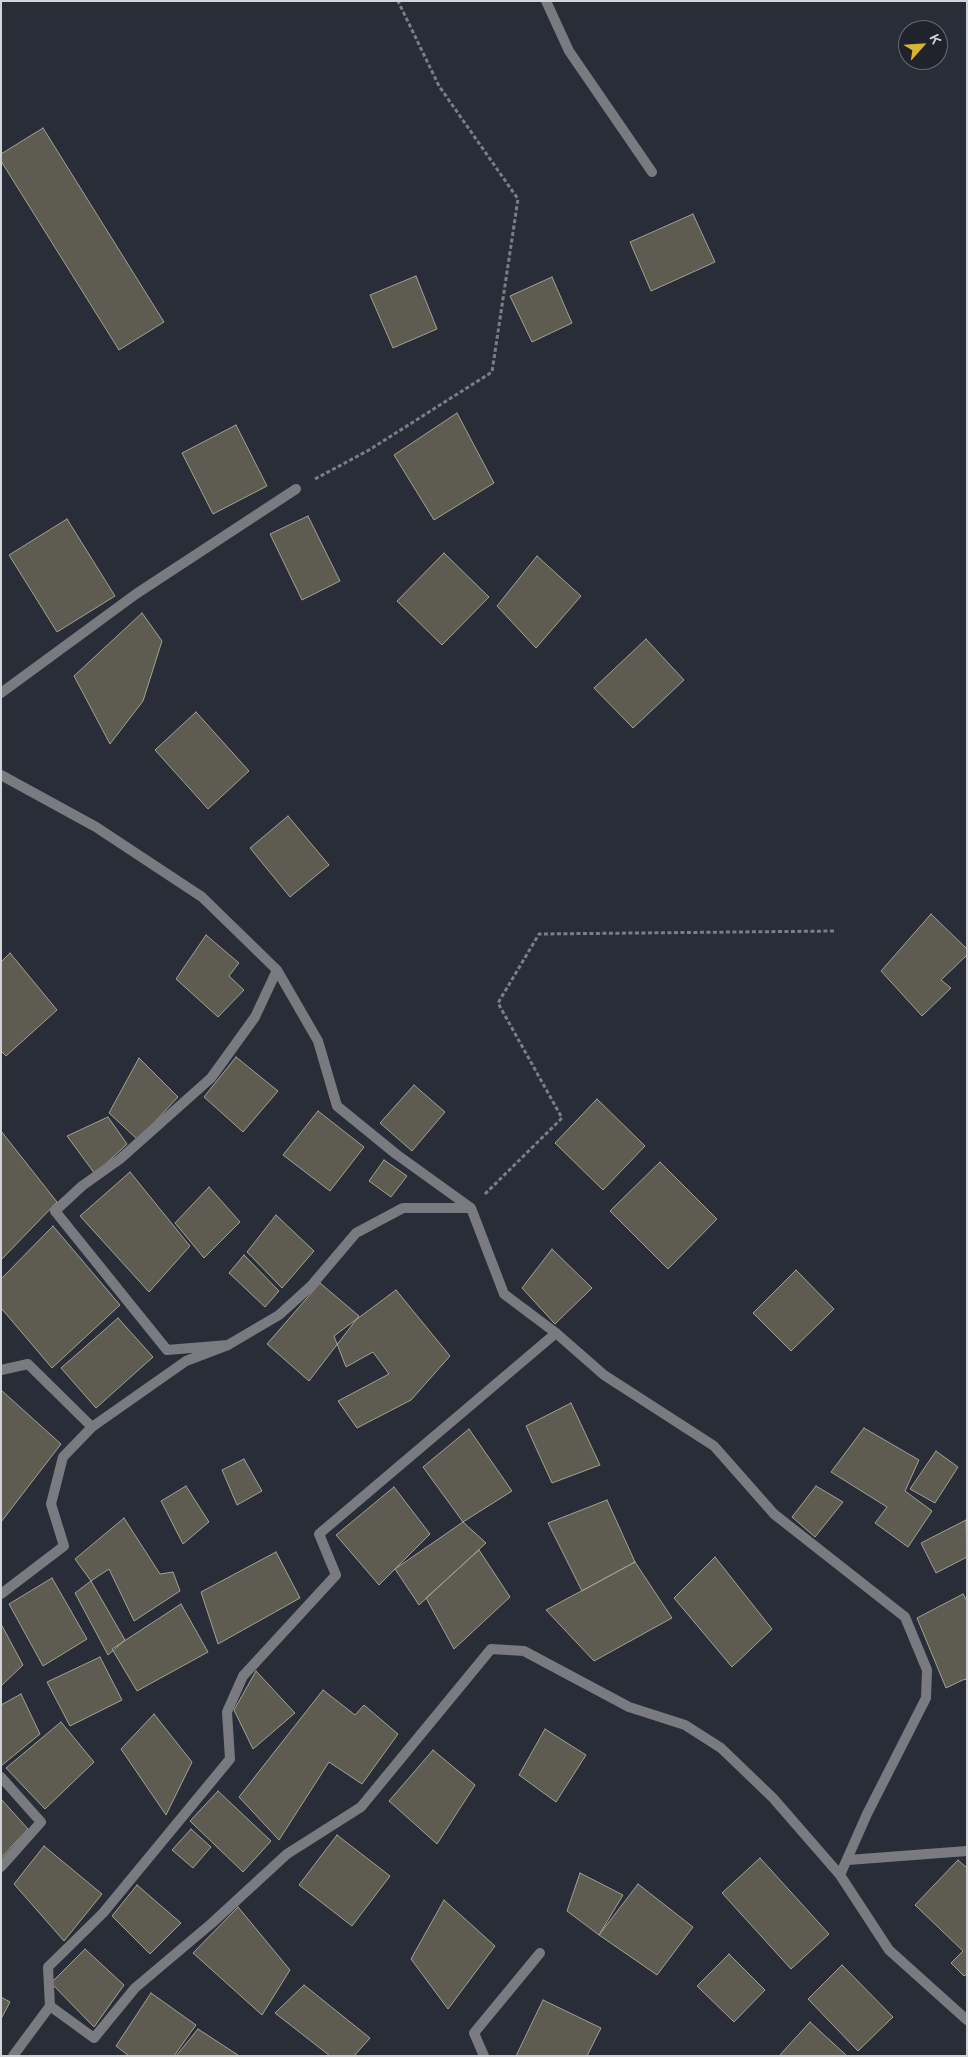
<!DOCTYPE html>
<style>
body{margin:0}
#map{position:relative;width:968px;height:2057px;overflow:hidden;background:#292d37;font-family:Quicksand,sans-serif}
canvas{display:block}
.frame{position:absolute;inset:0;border:2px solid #d2d4da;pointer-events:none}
.north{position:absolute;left:898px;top:20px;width:50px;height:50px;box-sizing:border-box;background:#20232c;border:1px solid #676a72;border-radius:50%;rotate:64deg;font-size:14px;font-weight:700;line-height:20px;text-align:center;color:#d2d4da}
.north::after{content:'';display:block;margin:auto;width:18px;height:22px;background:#d7b434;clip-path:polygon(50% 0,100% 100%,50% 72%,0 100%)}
</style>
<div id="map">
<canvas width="968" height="2057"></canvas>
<div class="frame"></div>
<div class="north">K</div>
</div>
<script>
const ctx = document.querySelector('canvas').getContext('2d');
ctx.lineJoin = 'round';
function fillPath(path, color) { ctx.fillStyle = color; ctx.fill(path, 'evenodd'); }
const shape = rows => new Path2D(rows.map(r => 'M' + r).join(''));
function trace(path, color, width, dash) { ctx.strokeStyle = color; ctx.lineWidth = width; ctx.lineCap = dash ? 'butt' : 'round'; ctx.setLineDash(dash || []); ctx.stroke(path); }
const building = shape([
 [43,128,164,322,119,350,1,161,1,154,43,128],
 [693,214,715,262,651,291,630,242,693,214],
 [416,276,437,329,393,348,370,295,416,276],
 [552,277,572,323,532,342,510,296,552,277],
 [457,413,494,483,434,520,394,455,457,413],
 [236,425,267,486,213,514,182,453,236,425],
 [308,516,340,581,302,600,270,534,308,516],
 [67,519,115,596,57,632,9,555,67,519],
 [444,553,489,597,442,645,397,601,444,553],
 [537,556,581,596,536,648,497,606,537,556],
 [142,613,162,641,143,701,110,744,74,676,142,613],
 [646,639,684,680,633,728,594,688,646,639],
 [196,712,249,771,208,809,155,750,196,712],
 [288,816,329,865,290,897,250,848,288,816],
 [931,914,967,949,967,955,941,980,951,988,922,1016,881,971,931,914],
 [206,935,239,963,229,976,244,990,218,1017,176,979,206,935],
 [10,953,57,1010,6,1056,1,1051,1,962,10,953],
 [236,1057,278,1091,243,1132,204,1097,236,1057],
 [139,1058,178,1097,138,1140,109,1113,139,1058],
 [414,1085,445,1112,412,1151,380,1123,414,1085],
 [597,1099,645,1146,603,1190,555,1143,597,1099],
 [318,1111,364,1147,330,1191,283,1155,318,1111],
 [108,1117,127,1144,95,1174,67,1136,108,1117],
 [1,1131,57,1202,1,1260,1,1131],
 [384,1160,407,1176,391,1197,369,1181,384,1160],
 [660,1162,717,1219,668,1269,610,1211,660,1162],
 [130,1172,190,1246,149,1292,80,1216,130,1172],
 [209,1187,240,1222,204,1258,175,1223,209,1187],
 [276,1215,314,1251,282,1288,247,1252,276,1215],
 [53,1226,120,1305,52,1368,1,1308,1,1279,53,1226],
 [552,1249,592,1288,555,1324,522,1288,552,1249],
 [244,1255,279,1291,265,1307,229,1273,244,1255],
 [796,1270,834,1309,791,1351,753,1313,796,1270],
 [320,1283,359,1316,309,1381,267,1344,320,1283],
 [396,1290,450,1356,411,1400,357,1428,338,1401,389,1374,373,1352,346,1367,334,1336,396,1290],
 [118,1318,153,1357,96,1408,61,1368,118,1318],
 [1,1390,61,1444,1,1522,1,1390],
 [571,1403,600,1465,552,1483,526,1426,571,1403],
 [864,1428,919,1460,905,1491,932,1511,908,1547,875,1523,887,1507,831,1472,864,1428],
 [469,1429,512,1491,463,1522,423,1467,469,1429],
 [936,1451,958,1467,935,1503,910,1489,936,1451],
 [244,1459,262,1491,237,1505,222,1470,244,1459],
 [186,1486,209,1522,183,1544,161,1501,186,1486],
 [816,1486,843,1502,815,1537,792,1517,816,1486],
 [394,1487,430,1534,379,1585,336,1535,394,1487],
 [607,1500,635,1562,582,1591,548,1523,607,1500],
 [124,1518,160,1574,173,1572,180,1591,134,1621,109,1569,91,1581,75,1559,124,1518],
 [966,1520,967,1557,936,1573,921,1543,966,1520],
 [463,1522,486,1543,419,1605,395,1569,463,1522],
 [479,1550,510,1597,454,1649,426,1598,479,1550],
 [276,1552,300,1598,218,1644,201,1592,276,1552],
 [715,1557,772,1629,732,1667,674,1598,715,1557],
 [635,1562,672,1618,594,1661,546,1610,635,1562],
 [52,1578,87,1639,43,1666,9,1604,52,1578],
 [91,1581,125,1640,108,1655,75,1593,91,1581],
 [963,1594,967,1601,967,1681,965,1679,946,1688,917,1618,963,1594],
 [181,1604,208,1652,137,1691,112,1649,181,1604],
 [1,1624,23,1665,1,1686,1,1624],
 [100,1657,122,1700,70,1726,47,1682,100,1657],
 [256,1671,295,1713,253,1749,234,1710,256,1671],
 [323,1690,355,1715,364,1705,398,1734,362,1784,329,1762,279,1840,239,1797,323,1690],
 [21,1694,40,1734,1,1766,1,1705,21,1694],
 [154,1714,192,1762,166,1815,121,1749,154,1714],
 [61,1722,94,1762,45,1809,6,1768,61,1722],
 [545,1729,586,1755,556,1802,519,1775,545,1729],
 [433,1750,475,1785,437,1844,389,1801,433,1750],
 [218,1791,271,1841,243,1872,190,1821,218,1791],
 [1,1799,28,1829,1,1858,1,1799],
 [191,1829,211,1847,193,1868,172,1850,191,1829],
 [337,1835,390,1876,352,1926,299,1885,337,1835],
 [44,1846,102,1894,64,1941,14,1884,44,1846],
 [760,1858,829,1934,791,1969,722,1893,760,1858],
 [958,1860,967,1868,967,1974,964,1976,951,1963,963,1951,915,1905,958,1860],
 [580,1873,623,1895,599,1935,567,1911,580,1873],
 [638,1884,693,1927,657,1975,599,1935,638,1884],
 [137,1885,181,1923,150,1954,112,1916,137,1885],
 [444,1900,495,1946,448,2009,411,1959,444,1900],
 [238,1907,290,1970,262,2015,193,1953,238,1907],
 [85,1949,124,1985,94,2027,51,1983,85,1949],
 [729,1954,765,1990,734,2022,697,1986,729,1954],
 [842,1965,893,2017,858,2051,808,1999,842,1965],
 [304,1985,370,2038,354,2056,330,2056,275,2013,304,1985],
 [151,1993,196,2025,174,2056,129,2056,116,2046,151,1993],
 [1,1997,10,2002,1,2019,1,1997],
 [543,2000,601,2028,587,2056,516,2056,543,2000],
 [810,2022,846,2055,846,2056,779,2056,810,2022],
 [198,2029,238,2055,237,2056,176,2056,198,2029]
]);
fillPath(building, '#5e5b50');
trace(building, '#a4a194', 1);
trace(shape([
 [315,479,369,450,492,372,518,199,439,86,398,1],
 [485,1194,562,1118,498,1003,539,934,835,931]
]), '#7b7e86', 3, [4, 2.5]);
trace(shape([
 [546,1,569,51,652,172],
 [1,693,136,594,296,489],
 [1,775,96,827,202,897,277,970,318,1041,337,1106,396,1154,471,1208,504,1294,556,1333,604,1375,714,1446,774,1514,905,1617,927,1670,926,1698,867,1814,840,1875],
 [228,1345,167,1350,55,1211,82,1186,120,1159,211,1078,255,1017,277,970],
 [1,1370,28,1364,92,1427,186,1361,228,1345,279,1315,311,1286,356,1233,403,1208,471,1208],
 [1,1594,64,1546,51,1504,63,1457,92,1427],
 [1,1777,41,1822,1,1867],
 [848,1860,967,1851],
 [50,2006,94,2038,135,1988,212,1923,287,1854,361,1807,491,1649,524,1651,629,1707,685,1725,721,1748,773,1798,840,1875,889,1950,967,2020],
 [13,2056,50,2006,48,1967,103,1913,230,1759,227,1712,243,1676,336,1575,319,1534,556,1333],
 [484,2056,474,2033,540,1953]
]), '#797b80', 10);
</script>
